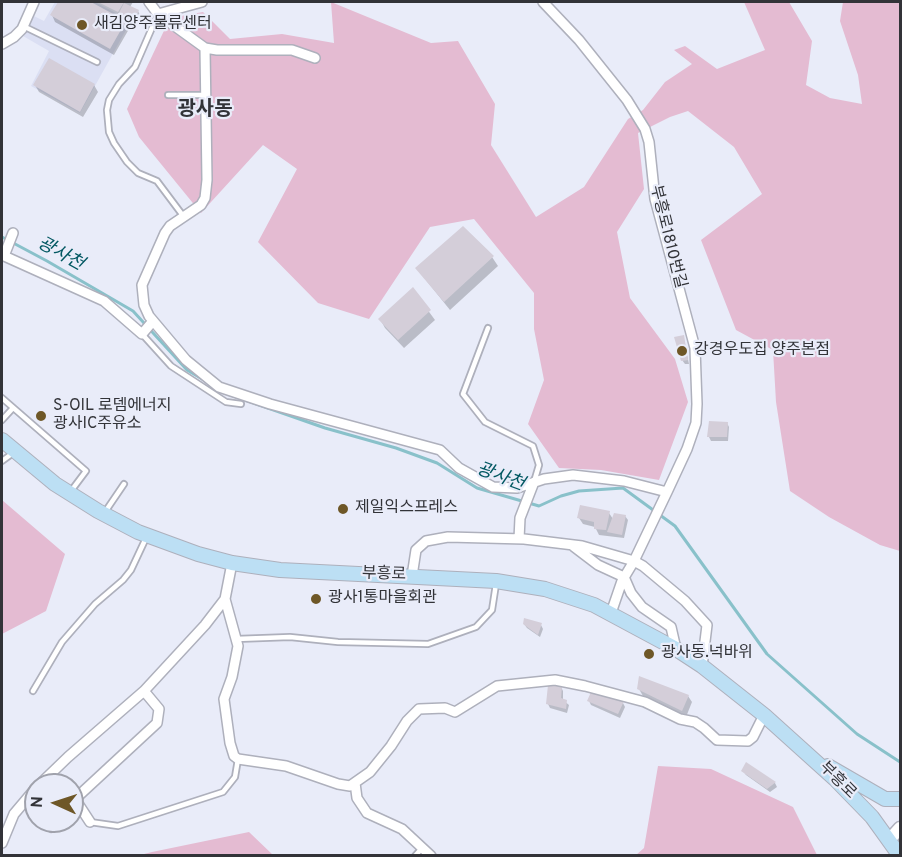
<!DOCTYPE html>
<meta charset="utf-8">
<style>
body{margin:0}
#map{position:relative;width:902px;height:857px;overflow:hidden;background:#e9ecf9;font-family:Overpass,sans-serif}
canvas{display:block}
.frame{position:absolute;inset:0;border:3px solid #323338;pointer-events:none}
.north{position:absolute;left:24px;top:773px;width:60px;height:60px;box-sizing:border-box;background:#e9ecf9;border:2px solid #a0a2ac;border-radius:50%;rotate:273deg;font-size:16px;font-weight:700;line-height:24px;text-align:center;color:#323338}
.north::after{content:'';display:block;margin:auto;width:21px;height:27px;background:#6e5727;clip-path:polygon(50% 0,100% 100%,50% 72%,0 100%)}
</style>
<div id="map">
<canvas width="902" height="857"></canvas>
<div class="frame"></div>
<div class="north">N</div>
</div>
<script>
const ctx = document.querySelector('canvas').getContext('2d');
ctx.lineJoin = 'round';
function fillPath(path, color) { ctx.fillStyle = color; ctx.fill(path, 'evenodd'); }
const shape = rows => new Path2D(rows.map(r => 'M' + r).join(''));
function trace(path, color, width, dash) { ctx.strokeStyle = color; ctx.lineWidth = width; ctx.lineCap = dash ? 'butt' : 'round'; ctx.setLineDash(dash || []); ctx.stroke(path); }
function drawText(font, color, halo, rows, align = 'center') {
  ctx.font = font + ' Overpass,"Noto Sans KR",sans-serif'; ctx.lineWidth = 4.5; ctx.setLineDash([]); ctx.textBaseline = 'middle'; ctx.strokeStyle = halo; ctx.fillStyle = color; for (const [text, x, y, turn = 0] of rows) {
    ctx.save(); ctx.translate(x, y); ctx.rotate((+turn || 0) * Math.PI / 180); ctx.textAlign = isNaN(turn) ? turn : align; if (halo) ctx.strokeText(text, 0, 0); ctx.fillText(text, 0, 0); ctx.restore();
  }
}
fillPath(shape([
 [55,2,95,2,131,21,80,113,31,86,49,51,23,36,34,16,44,21]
]), '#dbdff3');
fillPath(shape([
 [331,2,431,43,458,41,495,104,491,145,536,217,584,187,628,119,643,110,665,82,692,64,674,50,685,46,717,69,765,50,744,2,789,2,812,41,806,85,830,98,862,104,858,75,840,21,843,2,900,2,900,551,880,545,829,517,790,491,776,402,773,350,736,330,701,240,762,194,734,147,688,111,670,117,638,133,644,189,617,232,630,298,675,359,688,402,659,480,601,470,559,468,528,424,544,380,534,329,534,293,474,219,430,227,369,319,318,303,258,242,297,169,263,145,201,213,139,137,127,109,170,18,203,12,230,39,282,34,334,43],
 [2,500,65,554,46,611,2,634],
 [658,766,711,769,793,807,817,855,636,855,644,848],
 [249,832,273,855,140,855,152,852]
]), '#e4bbd2');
fillPath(shape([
 [60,2,133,2,130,7,138,11,140,15,136,24,124,18,123,21,129,29,114,55,55,22,52,15],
 [35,85,94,85,98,92,83,117,39,92],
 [463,228,492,257,498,266,450,310,417,269],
 [413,290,435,320,404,348,385,328,380,319],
 [683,336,689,364,685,364,682,360],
 [727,423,729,427,728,441,711,441,709,437],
 [609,513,613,519,625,516,628,520,624,538,599,535,595,527,583,524,579,518],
 [524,624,541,625,543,629,540,637,527,628],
 [561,687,563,691,563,700,569,705,567,713,550,708,548,704],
 [639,689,688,696,692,702,686,717,643,696],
 [589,701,623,703,625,707,620,718,591,705],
 [743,771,775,783,777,787,770,792,746,775]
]), '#0003');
trace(shape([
 [2,237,47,261,133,311,187,370,204,380],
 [228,394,325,428,396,448,437,463,477,488,539,506,561,496,579,491,623,488,675,526,767,654,857,734,900,762]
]), '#89c1ca', 3);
fillPath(shape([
 [58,2,91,2,126,21,110,49,50,15],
 [98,2,124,2,118,12],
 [124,3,139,10,134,21,119,13],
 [49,58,95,84,80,112,33,85],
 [463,226,494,256,444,302,415,268],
 [413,287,431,310,398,340,378,319],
 [684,335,688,360,681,361,674,337],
 [709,421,728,422,727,437,707,437],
 [580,505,610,511,606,530,594,529,594,522,577,518],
 [614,513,626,515,622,535,607,532],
 [524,618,542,623,538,635,523,624],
 [639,676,689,695,682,711,637,689],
 [548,685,562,685,561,698,567,700,566,709,546,704],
 [591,692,624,701,618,714,587,701],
 [746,762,776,782,767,789,741,771]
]), '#d4ced9');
const service = shape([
 [158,14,135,67,119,84,109,100,107,110,109,132,114,143,127,162,138,173,157,181,184,217],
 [23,26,97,62],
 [168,95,205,95],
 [488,328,463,394,485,422,533,446,539,465,534,482],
 [142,334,171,366,226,402,241,404],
 [2,398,86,471,71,491],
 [2,420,13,408],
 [2,461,13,453],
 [105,512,124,484],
 [236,639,290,637,338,642,428,644,476,627,492,610,496,584],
 [33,691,62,642,95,604,123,580,131,570,146,538],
 [90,822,118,826,223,792,235,777,238,759],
 [51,829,57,821],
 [415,856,423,847]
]);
const minor = shape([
 [149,2,158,14,205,48,207,180,205,198,201,205,170,226,165,233,142,285,144,305,149,316,186,360,219,387,270,404,440,450,459,468,493,487,517,488,544,479,573,475,624,481,667,492],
 [543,2,579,40,627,100,645,129,649,142,655,199,695,348,697,404,696,423,687,449,667,492,634,561,622,581,611,613],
 [158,14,202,2],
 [2,44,14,37,22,29,34,2],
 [205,48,217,50,292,50,315,58],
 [2,255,104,301,142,334,153,321],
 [4,256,13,233],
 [519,539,520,518,534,482],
 [573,546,598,565,624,577,631,593,642,607,671,627,676,649],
 [412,576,416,550,426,541,448,537,524,539,582,546,634,561,643,566,685,601,707,625,702,666],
 [225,599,238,646,232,677,224,699,230,743,234,756,238,759,286,766,338,784,350,786,370,772,391,746,407,721,419,709,445,708,455,712,497,686,555,680,585,686,645,702,680,719,695,722,704,728,717,740,748,741,753,737,764,715],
 [355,783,357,798,367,813,402,829,431,856],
 [39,785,68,757,144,691,205,625,225,599,232,563],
 [90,822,75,799,157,723,159,709,144,691],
 [2,843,14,814,36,788]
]);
const tertiary = shape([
 [890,839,900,828]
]);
const secondary = shape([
 [2,440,55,484,98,511,138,532,198,554,232,563,280,570,496,581,545,589,594,605,676,649,702,666,764,715,835,779,872,817,900,856],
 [828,766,885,799,900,799]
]);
trace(service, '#aeb0bc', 8);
trace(minor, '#aeb0bc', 12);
trace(tertiary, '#aeb0bc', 15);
trace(secondary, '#aeb0bc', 16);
trace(service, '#fff', 4.5);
trace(minor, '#fff', 9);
trace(tertiary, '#fff', 12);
trace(secondary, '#bcdff4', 14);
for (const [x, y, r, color] of [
 [82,25,6,"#6e5727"],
 [682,351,6,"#6e5727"],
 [41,416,6,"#6e5727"],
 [343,509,6,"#6e5727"],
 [316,599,6,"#6e5727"],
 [649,654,6,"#6e5727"]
]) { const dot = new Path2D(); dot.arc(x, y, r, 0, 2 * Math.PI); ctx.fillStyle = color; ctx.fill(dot); trace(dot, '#e9ecf9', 2); }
drawText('16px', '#323338', '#e9ecf9', [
 ["새김양주물류센터",94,25],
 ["강경우도집 양주본점",694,351],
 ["S-OIL 로뎀에너지",53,407],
 ["광사IC주유소",53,425],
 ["제일익스프레스",355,509],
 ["광사1통마을회관",328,599],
 ["광사동.넉바위",661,654]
], 'left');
drawText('16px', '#323338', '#e9ecf9', [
 ["부흥로1810번길",667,237,76],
 ["부흥로",384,575,2],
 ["부흥로",837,781,45]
]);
drawText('italic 18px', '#015761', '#e9ecf9', [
 ["광사천",60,255,29],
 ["광사천",500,478,20]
]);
drawText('bold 20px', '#323338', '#e9ecf9', [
 ["광사동",205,111]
]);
</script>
